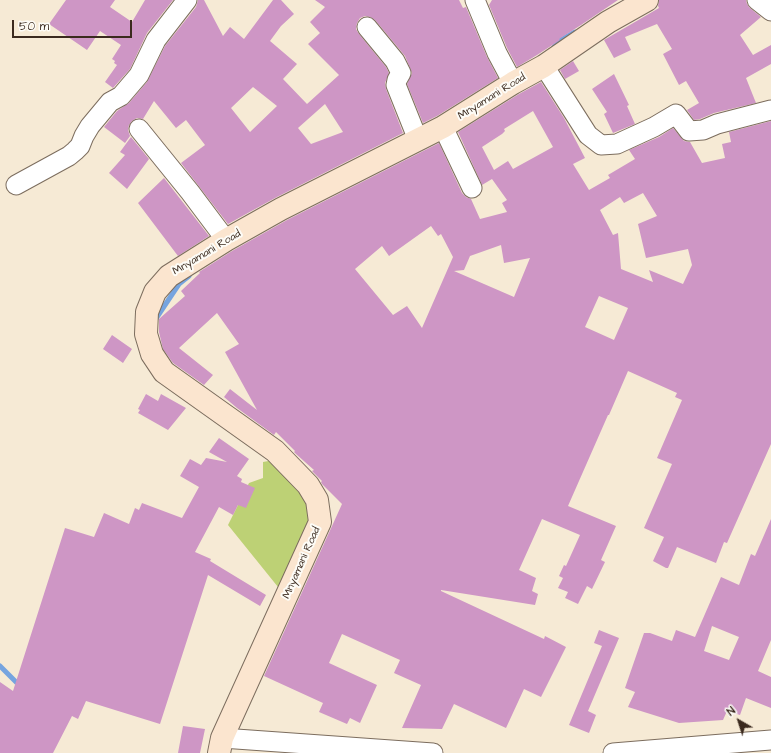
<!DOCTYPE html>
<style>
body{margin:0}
#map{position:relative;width:771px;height:753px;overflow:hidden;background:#f6ead5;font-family:"Architects Daughter",sans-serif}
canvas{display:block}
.north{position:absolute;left:719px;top:701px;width:40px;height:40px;-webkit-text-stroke:3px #fdfcf7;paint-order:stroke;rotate:321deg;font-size:11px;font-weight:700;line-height:16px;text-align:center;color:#3b2a1e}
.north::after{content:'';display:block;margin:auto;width:14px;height:18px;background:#3b2a1e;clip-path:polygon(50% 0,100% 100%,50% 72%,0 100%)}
.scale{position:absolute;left:12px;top:20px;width:120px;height:18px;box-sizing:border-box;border:2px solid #3b2a1e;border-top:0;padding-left:5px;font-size:12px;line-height:14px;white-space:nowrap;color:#3b2a1e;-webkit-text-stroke:3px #fdfcf7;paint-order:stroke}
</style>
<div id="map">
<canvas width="771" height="753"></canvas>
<div class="north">N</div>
<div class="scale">50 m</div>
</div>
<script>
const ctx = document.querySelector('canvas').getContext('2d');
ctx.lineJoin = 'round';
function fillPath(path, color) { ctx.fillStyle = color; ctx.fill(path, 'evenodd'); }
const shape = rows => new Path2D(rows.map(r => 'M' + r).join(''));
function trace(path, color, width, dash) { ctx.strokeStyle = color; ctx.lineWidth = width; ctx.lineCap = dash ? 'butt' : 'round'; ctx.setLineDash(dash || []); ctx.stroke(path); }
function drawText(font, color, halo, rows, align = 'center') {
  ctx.font = font + ' "Architects Daughter",sans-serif'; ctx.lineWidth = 4; ctx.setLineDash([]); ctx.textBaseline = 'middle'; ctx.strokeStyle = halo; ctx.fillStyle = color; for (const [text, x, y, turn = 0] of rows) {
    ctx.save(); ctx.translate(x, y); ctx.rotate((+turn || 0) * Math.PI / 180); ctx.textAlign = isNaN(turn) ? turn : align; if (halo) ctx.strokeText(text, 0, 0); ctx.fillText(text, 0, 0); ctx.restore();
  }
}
fillPath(shape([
 [274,460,305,486,309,521,297,556,278,587,228,525,249,483,263,478,263,462]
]), '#bdd175');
trace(shape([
 [554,47,561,40,575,32],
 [155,320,179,284,189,276],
 [0,666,20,686]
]), '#76a4df', 5);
fillPath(shape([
 [66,0,115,0,110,7,132,22,145,0,173,0,147,33,130,69,113,88,105,82,117,65,114,63,115,61,112,59,121,45,100,31,87,50,49,24],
 [198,0,204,0,223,36,230,27,244,39,273,0,281,0,294,14,281,26,270,41,297,64,283,79,307,104,339,75,308,44,320,33,310,22,325,7,315,0,459,0,463,8,466,7,487,57,498,78,437,116,423,123,407,84,412,73,405,56,375,20,370,17,365,16,360,18,357,23,356,29,359,34,386,67,389,73,385,83,386,89,403,133,275,198,228,224,181,163,205,145,186,120,176,128,154,101,143,119,137,118,132,121,129,125,128,130,130,136,125,143,104,127,117,111,129,103,147,82,165,46,196,7],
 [253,87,277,106,250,132,231,108],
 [325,104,343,132,311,144,298,128],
 [492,0,618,0,581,25,559,39,560,40,537,55,517,67,507,48,489,5],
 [659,0,746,0,747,4,750,8,761,17,740,35,753,55,771,45,771,64,746,78,756,103,714,113,700,119,694,120,687,110,699,103,686,81,679,85,663,54,672,49,657,24,625,37,631,50,614,58,604,40,659,8,658,6],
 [573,61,579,71,565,79,560,70],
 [614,74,629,105,627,106,635,124,613,133,604,114,607,112,592,89],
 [541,82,564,118,585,158,573,164,589,190,610,178,608,175,635,159,629,150,659,137,673,128,684,141,690,142,702,163,725,158,722,144,731,142,729,132,771,121,771,444,727,543,724,542,716,563,677,547,668,568,666,568,653,561,664,537,644,528,672,464,657,458,682,400,675,397,677,393,628,371,609,415,608,415,568,506,616,526,601,560,605,562,592,589,587,586,578,604,565,598,568,592,558,588,563,578,559,576,564,565,566,566,580,535,542,519,519,570,536,578,532,591,538,594,535,605,441,590,441,591,544,639,545,636,566,647,541,697,524,689,506,728,454,704,442,729,402,728,421,685,394,673,400,660,342,634,329,663,377,685,360,723,350,718,347,724,319,712,323,703,264,676,342,504,322,484,321,482,322,481,312,471,314,470,296,454,294,452,295,451,276,432,274,435,237,408,224,397,230,389,257,410,225,352,239,344,217,313,179,348,213,375,204,385,173,363,163,349,159,332,159,319,185,296,181,291,200,273,199,272,232,251,287,220,439,143,462,193,466,197,471,199,480,219,507,212,502,203,507,200,492,179,482,185,458,132,519,94],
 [533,111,553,147,513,169,508,161,494,170,482,147,502,134,505,131,504,129],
 [643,193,657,216,638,224,646,258,688,249,692,265,683,284,649,270,653,282,621,269,618,233,613,235,600,210,620,197,624,203],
 [431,226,438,236,441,234,453,257,422,328,407,306,393,315,355,269,382,246,389,256],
 [501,245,504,263,530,258,514,297,454,271,464,270,470,256],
 [599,296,628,308,614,340,585,327],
 [131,137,149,159,127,189,109,173,125,155,120,152],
 [164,178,209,236,178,256,138,203],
 [112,335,132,349,123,363,103,349],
 [146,394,158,401,161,394,186,408,168,430,138,413,140,410,138,409],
 [219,438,249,459,237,476,242,479,241,482,255,488,246,508,238,505,233,515,219,507,195,552,211,559,210,561,266,595,260,606,208,575,160,724,86,701,78,719,72,716,53,753,0,753,0,682,13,691,65,528,94,537,104,513,129,524,135,508,139,510,142,503,182,518,199,487,180,476,190,459,201,465,206,458,227,462,209,452],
 [771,519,771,640,758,671,771,677,771,708,746,698,740,715,727,711,723,720,679,723,628,707,635,692,625,688,644,633,650,633,672,641,676,630,695,637,721,577,739,585,751,554,755,556],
 [712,626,739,637,729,660,704,651],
 [599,630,619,638,588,711,596,715,589,733,569,725,602,646,594,643],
 [183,726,205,729,200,753,178,753]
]), '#ce96c5');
const street = shape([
 [475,0,497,53,513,83],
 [757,0,771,11],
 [367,27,395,61,401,73,397,80,396,85,418,140],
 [544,66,588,135,601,145,617,144,654,127,676,114,689,131,703,130,717,124,771,110],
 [443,127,472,188],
 [139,129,190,192,226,240],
 [16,185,69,156,75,151,80,146,84,136,90,126,110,102,121,96,139,75,156,40,187,0],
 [222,738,433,753],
 [613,753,771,740]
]);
const secondary = shape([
 [219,753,222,738,320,522,317,500,308,485,275,451,164,372,152,354,146,334,147,312,155,292,169,276,226,240,281,209,443,127,513,83,544,66,608,22,647,0]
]);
trace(street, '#7c6d5e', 21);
trace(secondary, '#7c6d5e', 24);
trace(street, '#fff', 19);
trace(secondary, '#fbe5cf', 22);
drawText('11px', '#3b2a1e', '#fdfcf7', [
 ["Mnyamani Road",492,97,-32],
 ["Mnyamani Road",207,253,-31],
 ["Mnyamani Road",302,563,-66]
]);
</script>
